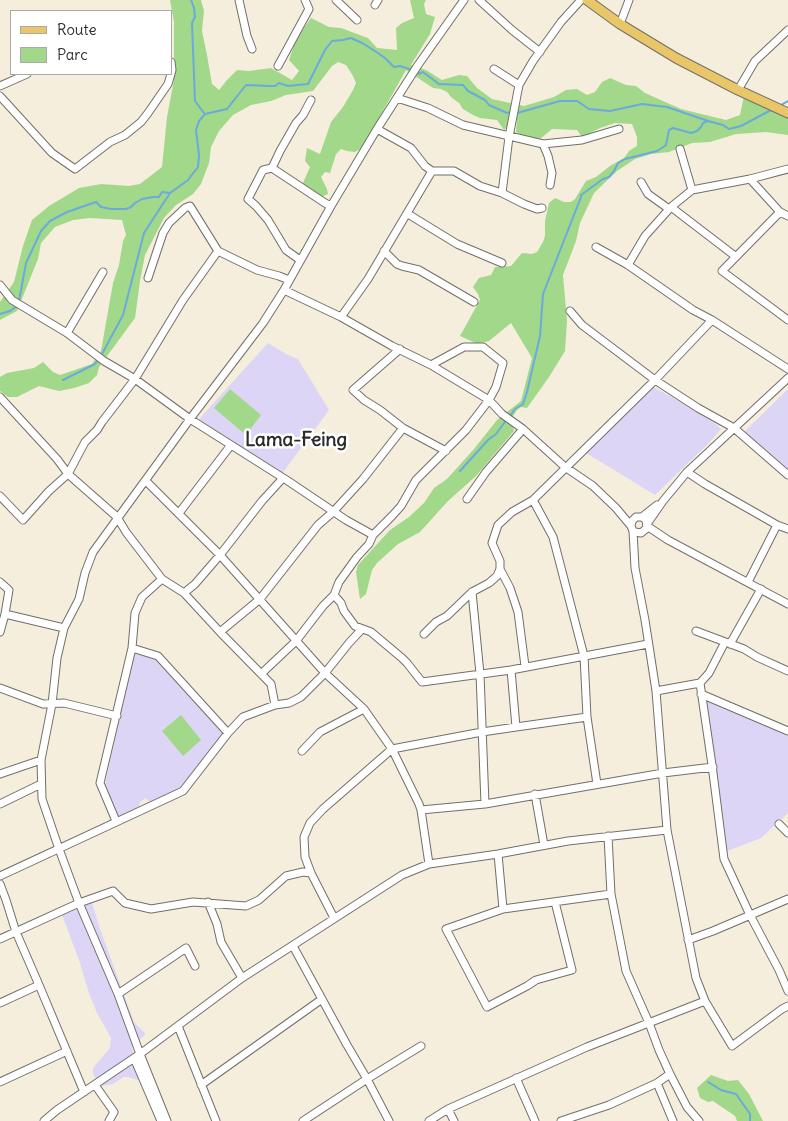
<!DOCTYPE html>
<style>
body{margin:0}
#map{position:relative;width:788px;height:1121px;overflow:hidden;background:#f5eedd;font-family:Delius,sans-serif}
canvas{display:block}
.legend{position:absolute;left:10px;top:10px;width:162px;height:65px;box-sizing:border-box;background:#fff;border:1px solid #aaa;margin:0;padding:6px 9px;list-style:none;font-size:15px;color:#2b2b2b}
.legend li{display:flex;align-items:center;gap:10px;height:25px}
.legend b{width:25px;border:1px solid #aaa}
</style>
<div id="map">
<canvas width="788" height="1121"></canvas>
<ul class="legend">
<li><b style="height:6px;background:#e9c769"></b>Route</li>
<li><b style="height:14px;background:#a2d889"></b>Parc</li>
</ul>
</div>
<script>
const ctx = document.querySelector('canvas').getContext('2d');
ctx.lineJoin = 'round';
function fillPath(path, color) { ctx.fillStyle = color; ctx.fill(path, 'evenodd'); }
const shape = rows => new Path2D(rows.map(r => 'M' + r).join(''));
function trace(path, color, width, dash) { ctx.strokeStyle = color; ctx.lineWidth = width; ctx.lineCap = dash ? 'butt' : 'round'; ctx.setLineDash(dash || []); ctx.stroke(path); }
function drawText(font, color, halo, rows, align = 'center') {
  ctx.font = font + ' Delius,sans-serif'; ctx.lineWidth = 5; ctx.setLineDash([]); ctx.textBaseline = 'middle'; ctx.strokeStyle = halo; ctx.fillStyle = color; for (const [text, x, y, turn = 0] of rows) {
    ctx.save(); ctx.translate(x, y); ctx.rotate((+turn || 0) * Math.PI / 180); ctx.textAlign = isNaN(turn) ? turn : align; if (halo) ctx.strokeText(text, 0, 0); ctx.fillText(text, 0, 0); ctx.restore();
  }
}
fillPath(shape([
 [268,343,288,355,298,359,329,410,281,475,199,419],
 [653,387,672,397,715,423,721,429,709,443,655,495,586,453],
 [788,389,788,469,744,432],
 [133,654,155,657,222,730,222,736,182,789,150,803,146,798,140,802,139,807,117,817,105,785],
 [705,698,788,736,788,813,761,838,725,852],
 [90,896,100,929,134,1022,146,1034,132,1047,141,1081,128,1077,124,1077,113,1084,102,1086,94,1076,93,1072,93,1068,110,1048,111,1038,97,1013,89,993,79,960,62,915,63,907,69,903]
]), '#ddd5f6');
fillPath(shape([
 [170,0,201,0,204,11,202,31,207,55,212,84,219,90,227,80,237,70,249,71,271,68,292,80,299,71,289,60,296,39,311,18,329,27,341,28,368,38,377,48,397,50,396,28,402,23,414,18,410,0,426,0,424,4,426,14,435,17,430,34,411,65,426,70,442,80,459,75,467,76,477,88,492,99,524,106,554,97,566,90,577,89,587,95,595,92,602,82,610,78,626,85,636,86,645,93,681,109,726,120,740,115,744,96,788,118,788,135,766,132,736,134,710,142,692,143,669,152,651,154,635,159,617,171,594,193,580,223,576,241,563,275,567,321,565,351,549,377,527,408,521,407,517,410,508,424,513,426,514,431,476,476,448,501,420,532,398,544,377,563,372,570,366,594,360,599,356,572,358,565,390,530,409,517,424,503,434,488,447,479,474,449,497,420,521,401,532,358,511,323,489,341,478,344,460,336,480,300,478,294,473,287,479,278,491,275,495,267,511,266,522,253,532,254,537,252,543,242,545,236,545,221,549,203,555,198,564,202,571,202,575,199,586,181,596,177,610,166,624,158,629,151,637,146,637,137,632,124,615,123,600,128,582,137,577,130,552,129,540,139,524,136,516,132,517,118,510,119,507,127,504,130,497,120,480,118,473,115,463,109,459,103,452,98,447,92,441,89,433,88,406,70,362,148,355,152,347,151,341,149,336,154,330,173,325,172,321,177,327,189,328,194,321,197,302,185,310,167,305,161,307,148,320,154,331,122,343,107,353,90,356,83,353,76,346,65,338,62,332,66,313,91,286,95,271,101,251,105,233,115,219,131,211,147,209,163,201,184,193,194,176,205,164,218,145,255,140,281,135,318,99,367,97,375,89,383,74,388,59,391,39,386,17,397,8,397,0,391,0,377,7,373,34,368,43,362,53,372,60,375,92,364,101,351,113,283,119,265,123,241,126,235,122,220,90,218,73,220,55,227,41,243,38,259,17,311,0,320,0,302,14,282,23,246,32,220,49,206,79,188,101,184,129,186,140,184,162,167,167,117,174,80,174,22],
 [230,389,261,415,246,435,214,408],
 [181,715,201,740,183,756,162,731],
 [711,1075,728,1081,738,1080,749,1094,763,1121,737,1121,735,1116,713,1101,708,1102,700,1098,697,1088]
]), '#a2d889');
trace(shape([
 [191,0,194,8,195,17,192,23,195,101,204,113],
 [417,72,419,74,423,72,439,84,463,85,468,91,485,100,489,105,507,113,512,112],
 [779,106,788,101],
 [517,113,560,101,577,101,589,109,610,111,642,104,667,107,708,121,723,125,729,129,741,126,773,109],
 [19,301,26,263,41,231,50,221,67,212,96,202,101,207,111,209,126,209,131,207,135,203,142,199,153,197,159,197,162,192,170,193],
 [0,314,10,311,18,305],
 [63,380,95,364,102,354,123,315,144,233,170,193,188,180,198,167,199,155,196,130,199,121,205,114,227,109,246,85,269,86,275,86,279,83,288,86,308,84,325,50,332,41,343,40,351,38,362,43,375,51,385,58,394,67,400,66,412,70],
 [510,416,515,409,523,404,527,392,540,336,543,294,581,197,581,195,603,179,609,177,614,171,618,163,625,159,657,151,662,148,666,145,669,130,673,128,691,133,697,131,701,127,703,123,708,121],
 [460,471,488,440,496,434,507,419],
 [708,1082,721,1090,736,1094,750,1114,750,1121]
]), '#6aaadd', 2);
const minor = shape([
 [239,0,247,36,252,49],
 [336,0,357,20],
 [479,0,512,30,540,52],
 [375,5,378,0],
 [620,24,629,0],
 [171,62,172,70,171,73],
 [278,66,309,9,305,0],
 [494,69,519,85],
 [0,86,27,74],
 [738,90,755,61,788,30],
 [0,96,52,153,75,169,110,142,125,135,141,122,148,113,168,84,171,74],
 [397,98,428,108,463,125,543,144,548,156,552,173,550,185],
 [377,129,411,148,425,166,432,171],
 [543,144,582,140,619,129],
 [680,149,692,190],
 [272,168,280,151,296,123,303,115,311,100],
 [750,179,780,212,788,216],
 [641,182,648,194,669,209],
 [502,193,524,204,537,209,542,208],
 [671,207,735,256],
 [780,212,722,271,788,320],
 [408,214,457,244,502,263],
 [596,247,628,265,693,310,712,320,788,369],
 [384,251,397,264,402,266,419,270,474,302],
 [300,260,286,250,268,220,256,206,248,199,263,170,272,168,325,203,331,206],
 [628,265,645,236,671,207,692,190,750,179,788,169],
 [148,278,163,233,169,223,185,208,190,206,218,251,257,270,279,276,289,280],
 [0,285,12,300,67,333,104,361,135,379,190,419,288,481,346,520,373,535],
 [284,290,341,317,392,346,431,365,489,400,502,414,523,429,565,467,593,486,616,508,631,526],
 [570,311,582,325,655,380,712,320],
 [341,317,368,279,432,171,454,171,480,186,502,193,509,137,519,85,533,61,561,22,581,0],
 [67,333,103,272],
 [400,349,353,390,364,400,380,410,403,428,446,451],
 [431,365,464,347,483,347,503,363,496,387,489,400,466,430,416,480,401,506,392,516,373,535,369,544,357,557,339,582,334,595,341,603,344,611,355,626,371,632,402,658,407,663,422,682,511,670,648,644],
 [0,397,57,459,68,474,117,517,126,532,162,579,184,593,220,632,271,684,275,705],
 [687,472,705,484,777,525,788,529],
 [146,481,220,555,325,673,364,709,392,749,419,804,421,810,429,864],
 [0,496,23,520,49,491,68,474,85,442,97,430,102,422,135,379,183,300,218,251],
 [467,499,486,472,523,429],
 [533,500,553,537,584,656,587,717,597,784],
 [179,513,231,445],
 [642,517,646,520,647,528,641,533,635,532,633,531,631,526,632,521,636,517,642,517,657,505],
 [647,524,663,501,687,472,788,378],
 [647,526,668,540,788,604],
 [0,582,9,590,5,614,0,632],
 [748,582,777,525],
 [472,592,480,674,485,804],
 [184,593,195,584,220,555,262,501,283,478],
 [5,614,64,628],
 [696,631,744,649,757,657,788,671],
 [220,632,260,599,318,525,333,512,363,479,403,428],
 [424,634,436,622,447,616,472,592,489,583,497,576,500,569],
 [730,644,761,589],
 [132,648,158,656,228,733],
 [525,666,518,612,510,588,500,569,500,561,492,543,498,525,512,512,533,500,655,380,698,408,734,428,788,475],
 [261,674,296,641,323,606,334,595],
 [700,683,712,765,724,859,750,915,779,970,788,991],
 [0,688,43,704,64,703,117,716],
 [656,691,700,683,709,673,725,642],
 [701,694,788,731],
 [516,727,587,717],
 [302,751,320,732,364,709],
 [0,774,41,760],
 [535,794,544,845],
 [0,804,41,784],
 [421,810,485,804,663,773,713,767],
 [116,821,100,783,132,648,135,613,142,597,162,579],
 [779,824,788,833],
 [498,854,503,909],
 [0,876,183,791,228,733,243,717,275,705,289,703,301,697,325,673,349,643,362,629],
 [0,884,6,900,16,932,39,985,84,1092],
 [208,902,217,924,221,942,242,978],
 [555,902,572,970,536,980,527,986,487,1007,446,929,503,909,611,894],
 [334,918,311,873,305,857,304,837,310,823,323,809,392,749,482,732,516,727,511,670],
 [0,939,79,903,113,891,125,903,151,909,193,902,246,906,259,900,286,876,303,872,311,873],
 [688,940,713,931,788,899],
 [293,946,347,1045,367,1079,389,1121],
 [118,994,186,948,195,966],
 [705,1001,732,1046,782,1009,788,1006],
 [0,1003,39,985],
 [178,1026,216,1121],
 [134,1058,161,1121],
 [670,1074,687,1107,699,1121],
 [516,1078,535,1121],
 [0,1082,67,1051],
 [657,1083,673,1121],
 [95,1085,114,1112,109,1121],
 [201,1085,322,999],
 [448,1109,454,1121],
 [44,1121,57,1110,140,1054,242,978,402,875,429,864,498,854,568,841,667,830,656,691,645,620,635,568,633,531],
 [167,1121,140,1054,118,994,79,903,59,849,42,799,41,760,52,704,57,658,64,628,79,599,85,573,93,552,190,419,263,323,284,290,331,206,377,129,418,65,464,0],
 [303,1121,367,1079,421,1046],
 [429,1121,448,1109,587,1047,705,1001,696,978,667,830],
 [561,1121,609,1105,657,1083,670,1074,659,1050,649,1023,626,971,611,894,608,836]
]);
const major = shape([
 [587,0,620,24,676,58,738,90,788,113]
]);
trace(minor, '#726f69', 9);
trace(major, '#726f69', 11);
trace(minor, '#fff', 7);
trace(major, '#e9c769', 9);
drawText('bold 19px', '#2b2b2b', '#fff', [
 ["Lama-Feing",296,441]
]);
</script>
